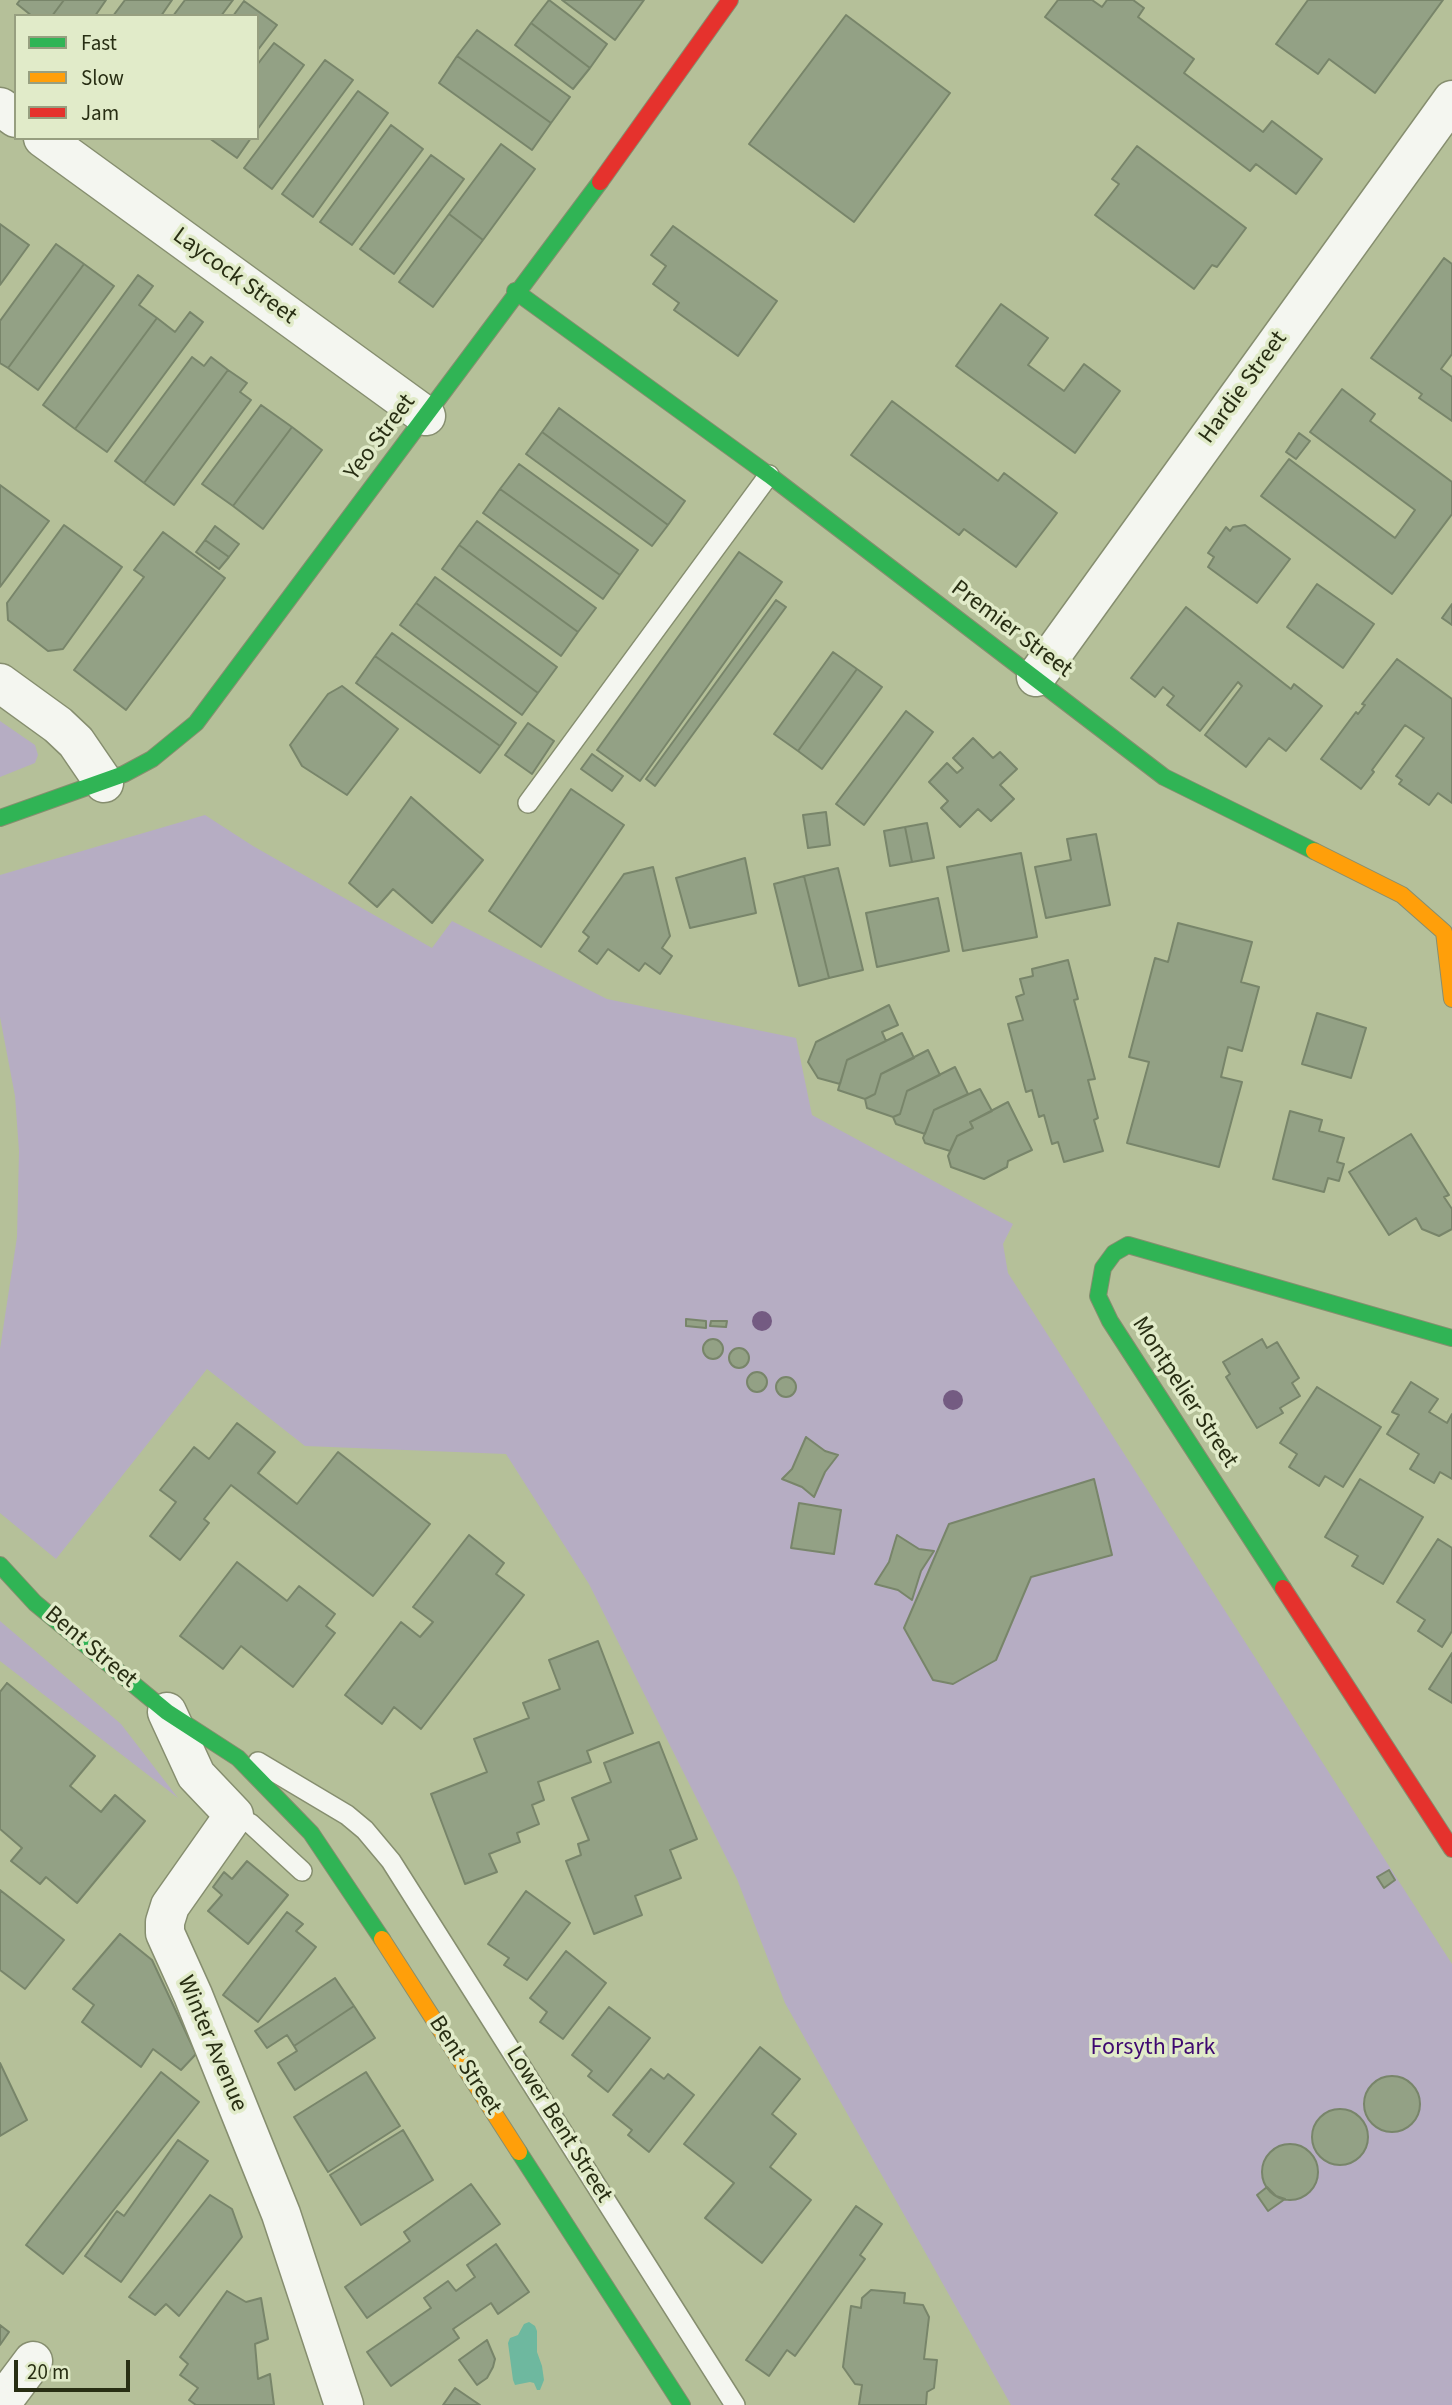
<!DOCTYPE html>
<style>
body{margin:0}
#map{position:relative;width:1452px;height:2405px;overflow:hidden;background:#b5c099;font-family:"Source Sans 3",sans-serif}
canvas{display:block}
.legend{position:absolute;left:14px;top:14px;width:245px;height:126px;box-sizing:border-box;background:#e1ebc9;border:2px solid #979f80;margin:0;padding:9px 12px;list-style:none;font-size:21px;color:#282e13}
.legend li{display:flex;align-items:center;gap:14px;height:35px}
.legend b{width:35px;border:2px solid #979f80}
.scale{position:absolute;left:14px;top:2360px;width:116px;height:32px;box-sizing:border-box;border:4px solid #282e13;border-top:0;padding-left:9px;font-size:21px;line-height:24px;white-space:nowrap;color:#282e13;-webkit-text-stroke:5px #e1ebc9;paint-order:stroke}
</style>
<div id="map">
<canvas width="1452" height="2405"></canvas>
<ul class="legend">
<li><b style="height:9px;background:#30b455"></b>Fast</li>
<li><b style="height:9px;background:#ff9f0a"></b>Slow</li>
<li><b style="height:9px;background:#e5322d"></b>Jam</li>
</ul>
<div class="scale">20 m</div>
</div>
<script>
const ctx = document.querySelector('canvas').getContext('2d');
ctx.lineJoin = 'round';
function fillPath(path, color) { ctx.fillStyle = color; ctx.fill(path, 'evenodd'); }
const shape = rows => new Path2D(rows.map(r => 'M' + r).join(''));
function trace(path, color, width, dash) { ctx.strokeStyle = color; ctx.lineWidth = width; ctx.lineCap = dash ? 'butt' : 'round'; ctx.setLineDash(dash || []); ctx.stroke(path); }
function drawText(font, color, halo, rows, align = 'center') {
  ctx.font = font + ' "Source Sans 3",sans-serif'; ctx.lineWidth = 7; ctx.setLineDash([]); ctx.textBaseline = 'middle'; ctx.strokeStyle = halo; ctx.fillStyle = color; for (const [text, x, y, turn = 0] of rows) {
    ctx.save(); ctx.translate(x, y); ctx.rotate((+turn || 0) * Math.PI / 180); ctx.textAlign = isNaN(turn) ? turn : align; if (halo) ctx.strokeText(text, 0, 0); ctx.fillText(text, 0, 0); ctx.restore();
  }
}
fillPath(shape([
 [0,721,35,745,38,755,35,763,0,777],
 [205,815,253,846,432,948,452,921,607,999,796,1038,812,1115,1013,1224,1003,1244,1008,1273,1452,1964,1452,2405,1011,2405,785,2003,737,1879,589,1584,506,1454,305,1446,207,1369,56,1559,0,1513,0,1349,17,1237,19,1151,15,1096,0,1017,0,875],
 [0,1621,121,1724,178,1798,0,1661]
]), '#b6adc3');
fillPath(shape([
 [529,2322,535,2326,537,2331,537,2352,542,2366,544,2380,540,2390,537,2390,534,2383,530,2382,515,2385,513,2380,508,2343,510,2338,518,2335,524,2324]
]), '#6eb89f');
const building = shape([
 [20,0,64,0,52,16,32,16,17,4,20,0],
 [64,0,106,0,95,16,52,16,64,0],
 [125,0,172,0,161,16,113,16,125,0],
 [185,0,233,0,221,16,173,16,185,0],
 [549,0,607,44,590,68,531,23,549,0],
 [562,0,644,0,615,40,562,0],
 [1058,0,1092,0,1102,7,1107,0,1133,0,1144,8,1138,17,1194,59,1184,73,1263,132,1272,121,1322,159,1296,194,1256,164,1250,171,1045,17,1058,0],
 [1308,0,1443,0,1375,93,1329,59,1318,74,1276,44,1308,0],
 [244,1,277,25,257,51,257,16,233,16,244,1],
 [846,15,950,93,854,222,749,144,846,15],
 [531,23,590,68,573,89,515,45,531,23],
 [477,30,570,97,551,123,457,56,477,30],
 [274,43,304,65,257,130,257,65,274,43],
 [457,56,551,123,532,150,439,83,457,56],
 [325,60,353,80,272,189,244,168,325,60],
 [358,91,388,113,313,217,282,194,358,91],
 [391,125,423,149,352,245,320,222,391,125],
 [209,138,251,138,237,158,209,138],
 [501,144,535,169,483,240,449,214,501,144],
 [1137,146,1246,228,1217,267,1212,265,1194,289,1095,215,1119,184,1112,179,1137,146],
 [431,155,464,179,394,274,360,249,431,155],
 [449,214,483,240,433,307,399,282,449,214],
 [0,224,29,245,0,285,0,224],
 [673,226,777,301,738,356,674,310,679,303,653,284,666,266,651,255,673,226],
 [56,244,84,264,8,368,0,363,0,321,56,244],
 [1444,258,1452,264,1452,354,1441,369,1452,377,1452,421,1419,398,1422,394,1371,358,1444,258],
 [84,264,114,286,38,390,8,368,84,264],
 [138,275,153,286,139,305,157,318,75,429,43,405,138,275],
 [1001,304,1048,338,1028,365,1064,391,1084,364,1120,391,1075,453,956,366,1001,304],
 [190,312,203,322,107,452,75,429,157,318,175,332,190,312],
 [192,357,204,366,211,357,228,370,144,483,115,461,192,357],
 [228,370,247,383,240,392,251,400,174,505,144,483,228,370],
 [1342,389,1375,414,1370,421,1452,482,1452,514,1392,594,1261,496,1289,459,1395,538,1415,510,1310,432,1342,389],
 [892,401,998,481,1004,473,1057,513,1016,567,964,529,959,535,851,455,892,401],
 [261,405,292,427,233,506,202,484,261,405],
 [559,408,685,501,668,525,542,432,559,408],
 [292,427,322,450,263,529,233,506,292,427],
 [542,432,668,525,652,546,526,454,542,432],
 [1299,433,1310,441,1296,459,1286,452,1299,433],
 [519,464,638,550,620,575,500,489,519,464],
 [0,485,49,521,0,587,0,485],
 [500,489,620,575,603,599,483,513,500,489],
 [477,521,596,608,578,632,459,545,477,521],
 [64,525,122,567,63,649,48,651,8,620,7,603,64,525],
 [1245,525,1290,559,1257,603,1208,567,1214,557,1208,553,1226,527,1230,531,1233,527,1245,525],
 [215,526,239,544,229,557,205,540,215,526],
 [163,532,225,578,126,710,74,670,144,577,134,570,163,532],
 [205,540,229,557,219,569,196,552,205,540],
 [459,545,578,632,561,656,442,569,459,545],
 [739,552,782,582,640,781,597,750,739,552],
 [435,577,557,667,538,693,416,603,435,577],
 [1317,584,1374,624,1343,668,1287,627,1317,584],
 [776,600,786,607,655,786,646,779,776,600],
 [416,603,538,693,522,715,400,625,416,603],
 [1452,604,1452,625,1442,618,1452,604],
 [1186,607,1291,689,1294,684,1322,706,1286,751,1269,738,1246,767,1205,735,1242,686,1238,682,1200,731,1167,705,1174,696,1163,687,1155,697,1131,678,1186,607],
 [392,633,516,723,500,746,375,656,392,633],
 [833,652,857,669,798,751,774,734,833,652],
 [375,656,500,746,480,773,356,683,375,656],
 [1397,659,1452,699,1452,803,1438,793,1429,805,1399,784,1402,780,1396,776,1424,738,1405,725,1372,770,1374,772,1361,789,1321,759,1356,712,1358,714,1365,705,1362,704,1397,659],
 [857,669,882,687,822,769,798,751,857,669],
 [342,686,398,729,347,795,302,766,290,745,328,694,342,686],
 [906,711,933,732,864,825,836,804,906,711],
 [528,723,554,741,532,774,505,755,528,723],
 [973,738,993,758,1000,752,1017,769,1000,785,1014,799,991,821,978,809,960,827,941,808,948,801,929,782,947,763,957,773,963,768,953,758,973,738],
 [592,754,623,776,612,791,581,769,592,754],
 [571,789,624,825,541,947,489,911,571,789],
 [411,797,483,860,432,923,393,889,377,907,349,883,411,797],
 [826,812,830,845,808,848,803,815,826,812],
 [927,823,934,858,912,862,905,827,927,823],
 [905,827,912,862,890,866,884,831,905,827],
 [1096,834,1110,905,1046,918,1035,867,1071,860,1067,839,1096,834],
 [1021,853,1037,937,963,951,947,867,1021,853],
 [745,858,756,913,690,928,676,878,745,858],
 [653,867,670,936,662,948,672,956,660,974,645,963,639,971,608,949,597,964,579,951,589,937,583,932,624,874,653,867],
 [838,868,863,970,829,978,804,876,838,868],
 [804,876,829,978,799,986,774,884,804,876],
 [938,898,949,951,877,967,866,913,938,898],
 [1178,923,1252,942,1241,982,1259,987,1242,1051,1228,1047,1221,1077,1242,1082,1219,1167,1127,1143,1149,1062,1129,1057,1155,958,1168,962,1178,923],
 [1068,960,1078,999,1074,1000,1095,1079,1088,1080,1098,1118,1094,1120,1103,1151,1064,1162,1058,1142,1052,1144,1044,1115,1039,1117,1032,1090,1026,1092,1008,1024,1023,1020,1016,997,1024,994,1020,979,1033,976,1032,969,1068,960],
 [889,1005,898,1025,882,1032,886,1041,847,1060,840,1084,818,1078,808,1062,816,1042,889,1005],
 [1317,1013,1366,1028,1351,1078,1302,1064,1317,1013],
 [902,1033,914,1058,881,1074,875,1094,865,1099,838,1090,847,1060,902,1033],
 [928,1050,940,1075,907,1091,900,1114,893,1117,867,1108,865,1099,875,1094,881,1074,928,1050],
 [955,1067,968,1094,934,1110,925,1134,896,1124,893,1117,900,1114,907,1091,955,1067],
 [980,1089,992,1111,970,1122,973,1128,957,1136,950,1151,925,1143,923,1138,934,1110,980,1089],
 [1008,1102,1032,1150,1008,1161,1007,1167,984,1179,951,1167,948,1156,957,1136,973,1128,970,1122,1008,1102],
 [1290,1111,1322,1120,1319,1131,1344,1138,1337,1162,1344,1164,1339,1181,1328,1178,1324,1192,1273,1179,1290,1111],
 [1411,1134,1449,1195,1444,1197,1452,1209,1452,1229,1439,1236,1422,1229,1416,1218,1389,1235,1349,1172,1411,1134],
 [686,1319,706,1321,706,1328,686,1326,686,1319],
 [711,1321,727,1321,726,1327,710,1326,711,1321],
 [1262,1339,1267,1348,1277,1342,1299,1378,1292,1383,1300,1396,1280,1408,1283,1413,1257,1428,1226,1377,1230,1374,1223,1362,1262,1339],
 '703 1349a10 10 0 1 1 20 0a10 10 0 1 1-20 0Z',
 '729 1358a10 10 0 1 1 20 0a10 10 0 1 1-20 0Z',
 '747 1382a10 10 0 1 1 20 0a10 10 0 1 1-20 0Z',
 '776 1387a10 10 0 1 1 20 0a10 10 0 1 1-20 0Z',
 [1411,1382,1438,1399,1429,1412,1447,1423,1452,1414,1452,1479,1440,1472,1434,1483,1410,1469,1419,1454,1387,1434,1399,1415,1392,1412,1411,1382],
 [1317,1387,1381,1427,1343,1487,1325,1476,1319,1486,1289,1467,1297,1454,1280,1443,1317,1387],
 [237,1423,275,1452,258,1473,297,1504,338,1452,430,1524,373,1596,231,1485,204,1519,209,1523,180,1560,150,1536,176,1502,160,1490,194,1447,209,1459,237,1423],
 [806,1437,825,1451,838,1455,825,1472,814,1497,802,1487,782,1479,792,1469,806,1437],
 [1094,1479,1112,1555,1031,1577,996,1660,953,1684,933,1680,904,1628,949,1524,1094,1479],
 [1360,1479,1423,1517,1383,1584,1352,1566,1358,1556,1325,1537,1360,1479],
 [799,1503,841,1510,834,1554,791,1548,799,1503],
 [469,1535,504,1563,496,1574,524,1595,421,1729,394,1707,382,1724,345,1695,401,1622,420,1637,433,1622,413,1607,469,1535],
 [897,1535,919,1549,934,1551,921,1571,912,1600,898,1590,875,1584,889,1562,897,1535],
 [1438,1539,1452,1548,1452,1631,1442,1647,1418,1631,1425,1620,1397,1602,1438,1539],
 [237,1562,287,1601,299,1586,335,1614,326,1626,335,1633,293,1687,241,1646,223,1669,180,1636,237,1562],
 [598,1641,633,1733,587,1751,591,1762,538,1782,544,1800,532,1805,539,1824,517,1833,520,1842,489,1854,497,1872,465,1884,431,1794,487,1772,474,1739,529,1718,523,1703,560,1689,549,1660,598,1641],
 [1452,1653,1452,1703,1429,1689,1452,1653],
 [7,1683,95,1756,70,1786,101,1812,115,1795,145,1821,77,1903,46,1877,40,1884,11,1861,22,1848,0,1829,0,1692,7,1683],
 [659,1742,697,1839,670,1850,681,1878,635,1896,642,1915,594,1934,566,1861,581,1855,578,1844,589,1840,572,1798,611,1782,604,1763,659,1742],
 [247,1861,288,1895,248,1944,208,1911,222,1895,213,1887,224,1872,232,1879,247,1861],
 [1389,1870,1395,1880,1384,1888,1377,1877,1389,1870],
 [0,1890,64,1940,25,1989,0,1970,0,1890],
 [526,1891,570,1923,527,1980,504,1965,509,1958,488,1944,526,1891],
 [287,1912,303,1924,296,1931,316,1947,258,2022,223,1995,287,1912],
 [120,1934,152,1960,196,2054,181,2070,153,2049,141,2067,82,2022,94,2005,73,1989,120,1934],
 [566,1951,606,1983,563,2039,540,2022,547,2012,530,1998,566,1951],
 [335,1978,354,2006,294,2046,287,2035,267,2048,255,2031,335,1978],
 [354,2006,375,2038,295,2090,278,2063,297,2051,294,2046,354,2006],
 [609,2007,650,2038,608,2092,588,2076,592,2071,572,2055,609,2007],
 [760,2047,800,2079,772,2114,796,2134,770,2167,811,2200,762,2263,705,2218,734,2183,684,2144,760,2047],
 [0,2063,27,2120,0,2136,0,2063],
 [651,2069,664,2079,668,2074,694,2095,649,2152,628,2135,632,2130,613,2115,651,2069],
 [161,2072,199,2102,63,2274,26,2245,161,2072],
 [366,2072,400,2126,328,2172,294,2117,366,2072],
 '1364 2104a28 28 0 1 1 56 0a28 28 0 1 1-56 0Z',
 '1312 2137a28 28 0 1 1 56 0a28 28 0 1 1-56 0Z',
 [403,2130,433,2180,361,2225,330,2175,403,2130],
 [178,2140,208,2161,121,2282,85,2256,117,2211,124,2216,178,2140],
 '1262 2172a28 28 0 1 1 56 0a28 28 0 1 1-56 0Z',
 [471,2184,500,2224,367,2318,345,2287,410,2241,404,2232,471,2184],
 [1267,2187,1276,2196,1285,2199,1268,2211,1257,2195,1267,2187],
 [210,2195,232,2209,242,2237,179,2316,166,2304,155,2315,129,2297,210,2195],
 [856,2206,882,2224,860,2255,865,2259,795,2356,787,2350,769,2376,746,2360,856,2206],
 [496,2244,529,2292,498,2314,491,2303,453,2329,459,2338,391,2386,367,2352,431,2308,424,2298,448,2281,456,2291,475,2277,467,2265,496,2244],
 [871,2290,905,2293,904,2303,923,2305,929,2317,924,2359,937,2360,934,2388,927,2392,926,2405,859,2405,862,2385,855,2384,843,2367,851,2306,861,2308,862,2298,871,2290],
 [227,2291,246,2302,261,2298,268,2339,255,2344,258,2379,270,2374,274,2405,196,2405,189,2400,198,2388,180,2375,188,2364,180,2357,227,2291],
 [0,2325,9,2332,0,2345,0,2325],
 [487,2340,495,2359,493,2367,487,2378,477,2385,459,2360,487,2340],
 [455,2388,480,2405,443,2405,455,2388]
]);
fillPath(building, '#93a185');
trace(building, '#78856a', 2);
const lane = shape([
 [528,803,769,475],
 [258,1762,347,1815,365,1830,391,1861,735,2405],
 [234,1815,251,1824,302,1871]
]);
const street = shape([
 [0,107,16,118],
 [43,138,426,416],
 [1036,677,1452,100],
 [0,683,58,725,76,742,104,783],
 [167,1712,196,1775,234,1815,170,1906,165,1922,165,1933,193,1995,281,2214,344,2405],
 [0,2405,33,2361]
]);
const fast = shape([
 [515,291,769,475,1164,777,1314,851],
 [0,818,124,774,152,759,196,723,600,182],
 [0,1565,35,1603,167,1712,238,1758,311,1833,382,1939],
 [1283,1588,1110,1321,1098,1296,1103,1268,1114,1253,1128,1245,1452,1338],
 [519,2152,682,2405]
]);
const slow = shape([
 [1314,851,1402,895,1444,932,1452,999],
 [382,1939,519,2152]
]);
const jam = shape([
 [600,182,730,0],
 [1283,1588,1452,1849]
]);
trace(lane, '#868e6f', 22);
trace(street, '#868e6f', 41);
trace(fast, '#868e6f', 18);
trace(slow, '#868e6f', 18);
trace(jam, '#868e6f', 18);
trace(lane, '#f4f6f0', 19);
trace(street, '#f4f6f0', 38);
trace(fast, '#30b455', 16);
trace(slow, '#ff9f0a', 16);
trace(jam, '#e5322d', 16);
ctx.fillStyle = '#745b82';
for (const [x, y] of [
 [762,1321],
 [953,1400]
]) { ctx.beginPath(); ctx.arc(x, y, 10, 0, 2 * Math.PI); ctx.fill(); }
drawText('24px', '#282e13', '#e1ebc9', [
 ["Laycock Street",234,277,36],
 ["Hardie Street",1244,388,-54],
 ["Yeo Street",381,438,-53],
 ["Premier Street",1011,630,37],
 ["Montpelier Street",1184,1393,57],
 ["Bent Street",90,1648,40],
 ["Winter Avenue",211,2044,67],
 ["Bent Street",464,2066,57],
 ["Lower Bent Street",558,2125,58]
]);
drawText('24px', '#3e0870', '#e1ebc9', [
 ["Forsyth Park",1153,2049]
]);
</script>
